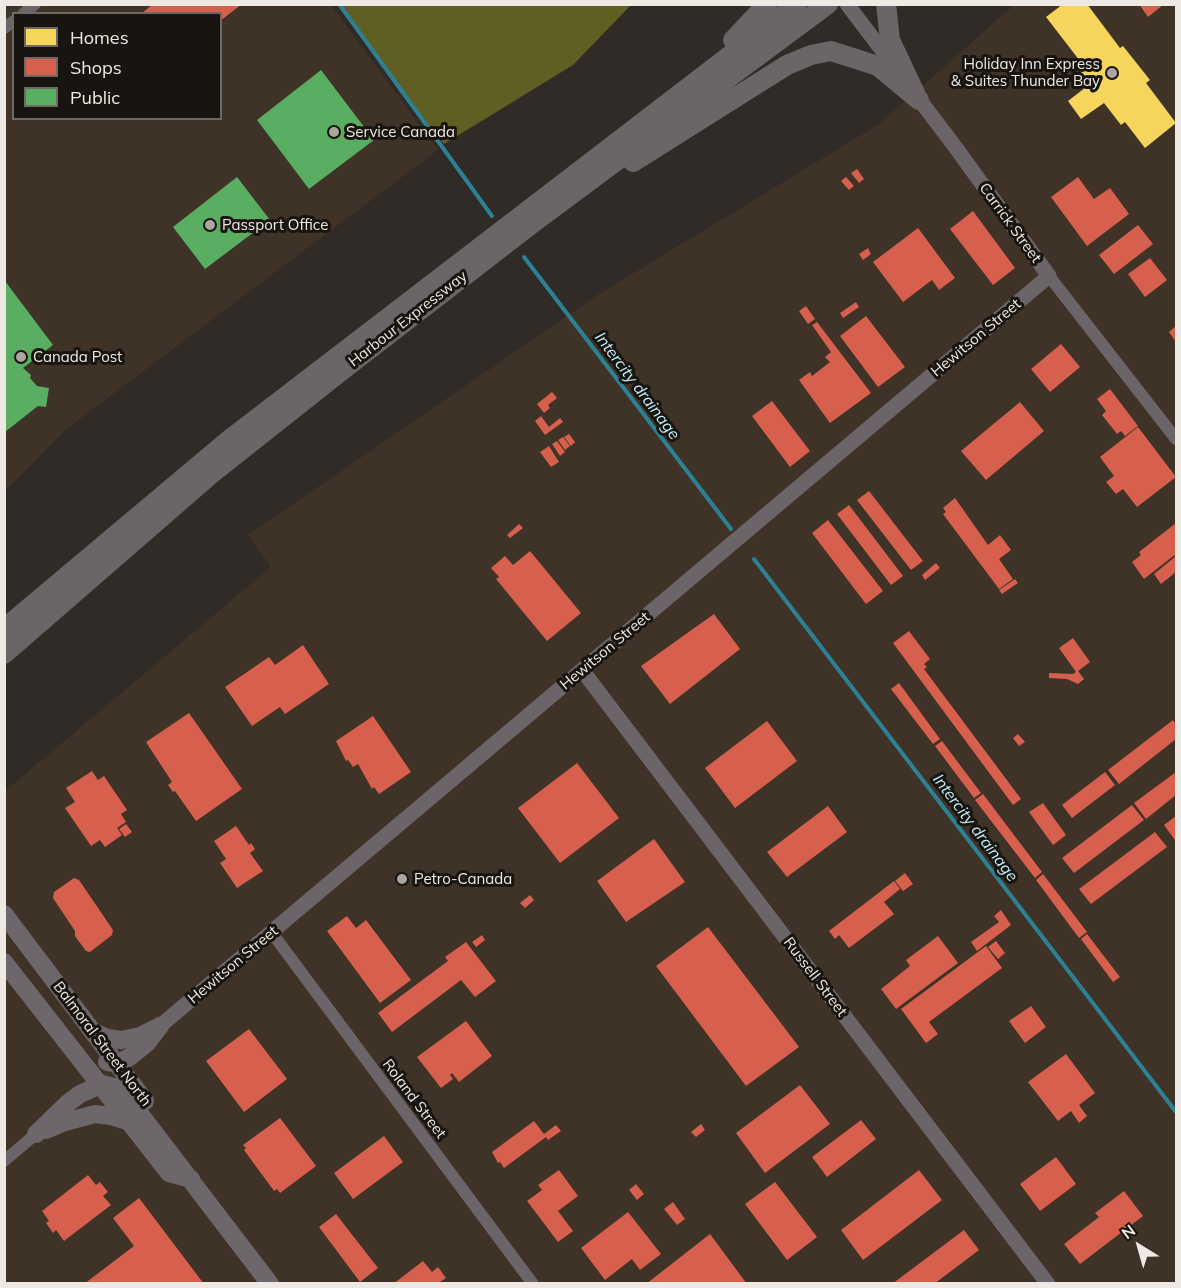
<!DOCTYPE html>
<style>
body{margin:0}
#map{position:relative;width:1181px;height:1288px;overflow:hidden;background:#302b26;font-family:Mulish,sans-serif}
canvas{display:block}
.frame{position:absolute;inset:0;border:6px solid #efe9e3;pointer-events:none}
.legend{position:absolute;left:12px;top:12px;width:210px;height:108px;box-sizing:border-box;background:#181410;border:2px solid #6e6964;margin:0;padding:8px 10px;list-style:none;font-size:18px;color:#efe9e3}
.legend li{display:flex;align-items:center;gap:12px;height:30px}
.legend b{width:30px;border:2px solid #6e6964}
.north{position:absolute;left:1109px;top:1216px;width:60px;height:60px;-webkit-text-stroke:4px #181410;paint-order:stroke;rotate:323deg;font-size:16px;font-weight:700;line-height:24px;text-align:center;color:#efe9e3}
.north::after{content:'';display:block;margin:auto;width:21px;height:27px;background:#efe9e3;clip-path:polygon(50% 0,100% 100%,50% 72%,0 100%)}
</style>
<div id="map">
<canvas width="1181" height="1288"></canvas>
<div class="frame"></div>
<ul class="legend">
<li><b style="height:16px;background:#f6d55c"></b>Homes</li>
<li><b style="height:16px;background:#d6604d"></b>Shops</li>
<li><b style="height:16px;background:#5aae61"></b>Public</li>
</ul>
<div class="north">N</div>
</div>
<script>
const ctx = document.querySelector('canvas').getContext('2d');
ctx.lineJoin = 'round';
function fillPath(path, color) { ctx.fillStyle = color; ctx.fill(path, 'evenodd'); }
const shape = rows => new Path2D(rows.map(r => 'M' + r).join(''));
function trace(path, color, width, dash) { ctx.strokeStyle = color; ctx.lineWidth = width; ctx.lineCap = dash ? 'butt' : 'round'; ctx.setLineDash(dash || []); ctx.stroke(path); }
function drawText(font, color, halo, rows, align = 'center') {
  ctx.font = font + ' Mulish,sans-serif'; ctx.lineWidth = 6; ctx.setLineDash([]); ctx.textBaseline = 'middle'; ctx.strokeStyle = halo; ctx.fillStyle = color; for (const [text, x, y, turn = 0] of rows) {
    ctx.save(); ctx.translate(x, y); ctx.rotate((+turn || 0) * Math.PI / 180); ctx.textAlign = isNaN(turn) ? turn : align; if (halo) ctx.strokeText(text, 0, 0); ctx.fillText(text, 0, 0); ctx.restore();
  }
}
fillPath(shape([
 [5,5,331,5,438,150,65,430,5,491],
 [14,14,220,14,220,118,14,118],
 [1014,5,1176,5,1176,1283,5,1283,4,792,271,567,248,535,599,294,879,124]
]), '#3f3226');
fillPath(shape([
 [341,5,631,5,573,65,444,144,399,91]
]), '#5f5f23');
fillPath(shape([
 [1063,4,1087,4,1120,48,1123,46,1150,80,1146,83,1176,123,1145,148,1125,122,1121,125,1104,103,1081,119,1068,101,1090,84,1075,65,1080,61,1046,17]
]), '#f6d55c');
fillPath(shape([
 [153,4,242,4,220,21,220,14,141,14],
 [1139,4,1164,4,1148,17],
 [857,169,864,179,859,183,851,173],
 [846,177,854,186,849,190,841,181],
 [1078,177,1094,199,1110,188,1129,214,1087,246,1051,197],
 [973,211,1015,268,993,285,950,229],
 [1138,225,1153,244,1114,274,1099,255],
 [918,228,955,278,939,290,932,280,903,302,873,262],
 [868,248,871,254,863,260,859,254],
 [1150,258,1167,280,1145,297,1128,274],
 [856,302,859,307,843,318,840,313],
 [806,306,815,319,808,324,799,311],
 [866,316,905,367,878,387,840,336],
 [817,322,871,393,830,423,799,380,810,372,812,376,830,362,825,357,831,352,812,325],
 [1176,326,1176,342,1169,332],
 [1061,344,1080,367,1050,392,1031,369],
 [1110,389,1138,426,1125,436,1121,431,1117,434,1102,415,1106,411,1097,399],
 [552,392,557,398,548,405,550,408,544,413,537,404],
 [772,401,810,451,790,467,752,416],
 [1020,402,1044,431,986,480,961,451],
 [541,416,549,427,560,418,563,422,545,435,535,421],
 [1138,427,1176,477,1137,507,1123,489,1116,494,1106,482,1114,476,1100,457],
 [569,434,575,442,571,446,564,437],
 [563,437,570,446,565,450,558,440],
 [557,441,565,452,560,456,552,444],
 [549,446,559,462,551,467,540,452],
 [869,491,923,561,911,570,857,500],
 [955,498,988,545,1000,535,1011,550,999,559,1013,579,999,589,943,514,946,512,943,508],
 [849,505,903,576,891,585,837,514],
 [828,520,883,591,866,604,812,533],
 [1176,523,1176,554,1144,579,1132,562,1141,555,1139,552],
 [519,524,523,528,510,538,507,535],
 [530,551,581,613,547,641,496,579,499,577,491,568,505,556,513,565],
 [1176,556,1176,572,1161,584,1154,574],
 [936,563,940,568,925,580,922,575],
 [1015,579,1018,583,1002,594,999,590],
 [714,614,740,649,670,704,641,666],
 [909,631,930,659,924,664,927,667,924,669,1021,799,1013,805,893,643],
 [1073,638,1090,662,1078,671,1084,679,1078,684,1067,679,1049,678,1049,673,1073,674,1076,672,1059,648],
 [303,645,329,684,285,714,280,707,252,726,225,687,269,657,275,665],
 [899,683,940,739,933,744,891,689],
 [189,713,242,789,196,821,175,791,173,792,168,785,172,782,146,742],
 [373,716,411,772,379,794,374,787,372,789,358,764,353,767,348,760,346,761,336,741],
 [1173,720,1176,725,1176,739,1119,784,1108,770],
 [767,721,797,761,735,808,705,768],
 [1018,734,1025,742,1019,746,1013,738],
 [942,741,981,793,974,798,935,746],
 [577,763,619,818,560,863,518,808],
 [92,771,98,780,104,776,127,810,121,814,126,822,117,828,122,835,105,847,100,840,91,846,65,808,75,802,66,788],
 [1105,772,1115,785,1072,818,1062,805],
 [1176,772,1176,795,1146,819,1134,803],
 [983,794,1042,872,1035,878,975,800],
 [1043,803,1066,835,1053,845,1029,812],
 [1132,805,1144,820,1074,873,1062,858],
 [828,806,847,832,787,877,767,852],
 [1176,816,1176,839,1175,840,1164,825],
 [126,824,132,832,125,837,119,829],
 [236,826,249,845,251,843,255,849,250,853,263,871,237,888,220,863,226,859,214,841],
 [1155,832,1167,847,1091,904,1079,889],
 [654,839,685,882,626,922,597,881],
 [905,873,913,884,903,891,895,881],
 [1043,874,1087,932,1079,938,1036,880],
 [74,878,79,880,113,930,112,935,90,952,86,951,75,936,75,931,53,898,54,892],
 [894,881,900,889,884,902,894,914,849,948,839,935,835,939,829,931],
 [530,895,534,900,525,908,520,903],
 [1001,910,1011,925,977,951,971,942,999,922,994,916],
 [347,916,356,928,366,920,411,980,380,1003,327,931],
 [708,927,799,1047,746,1086,656,966],
 [1087,934,1120,977,1113,982,1081,939],
 [482,935,485,940,476,947,472,942],
 [938,936,958,963,896,1009,881,989,910,966,906,960],
 [996,941,1005,953,998,959,988,947],
 [466,942,496,981,475,997,461,980,392,1032,378,1013,448,961,445,957],
 [986,946,1002,968,929,1022,938,1034,926,1043,901,1009],
 [1031,1006,1046,1027,1025,1043,1009,1021],
 [466,1021,492,1056,459,1082,452,1073,450,1075,453,1079,441,1088,417,1057],
 [249,1029,287,1079,244,1112,206,1061],
 [1066,1054,1095,1093,1079,1105,1087,1116,1079,1123,1071,1111,1058,1121,1028,1082],
 [800,1085,830,1124,765,1173,736,1133],
 [280,1118,316,1166,280,1193,277,1189,274,1191,244,1150,246,1148,243,1145],
 [861,1120,876,1139,827,1177,812,1157],
 [534,1121,544,1134,556,1125,561,1131,548,1140,546,1137,504,1168,500,1162,498,1163,492,1152],
 [701,1124,705,1130,696,1137,691,1132],
 [384,1136,403,1162,353,1199,334,1173],
 [1056,1157,1076,1184,1040,1211,1020,1184],
 [559,1170,578,1196,558,1211,573,1231,558,1242,527,1201,542,1190,538,1185],
 [919,1170,942,1200,863,1260,841,1230],
 [88,1175,96,1185,100,1182,108,1192,103,1196,111,1205,64,1241,56,1230,53,1233,46,1223,49,1221,42,1211],
 [775,1182,817,1237,787,1260,745,1204],
 [636,1184,644,1194,637,1200,629,1190],
 [1124,1191,1143,1216,1080,1264,1064,1244,1099,1217,1095,1213],
 [139,1198,204,1284,84,1284,134,1246,113,1218],
 [673,1202,685,1219,677,1225,664,1209],
 [628,1212,661,1254,640,1270,632,1259,605,1280,581,1248],
 [336,1214,378,1268,360,1282,319,1227],
 [964,1230,979,1250,934,1284,892,1284],
 [710,1234,747,1284,646,1284],
 [423,1261,432,1272,438,1267,446,1278,440,1282,441,1284,393,1284]
]), '#d6604d');
fillPath(shape([
 [321,70,374,140,309,189,257,120],
 [237,177,270,220,205,269,173,227],
 [5,281,53,345,23,368,31,375,30,378,37,386,49,388,46,407,38,406,5,432]
]), '#5aae61');
trace(shape([
 [339,4,492,216],
 [524,257,731,529],
 [754,559,1176,1112]
]), '#2c8195', 4);
trace(shape([
 [23,14,35,4],
 [4,28,14,21],
 [1049,276,1176,439],
 [272,933,533,1284],
 [4,1161,36,1134]
]), '#6b6469', 12);
trace(shape([
 [582,670,1048,1284],
 [160,1026,1049,276,956,148,847,4]
]), '#6b6469', 15);
trace(shape([
 [4,914,145,1101],
 [4,962,169,1173,191,1179],
 [94,1032,107,1038,121,1040,140,1036,156,1028],
 [107,1062,118,1064,131,1056,147,1043,160,1026],
 [46,1130,65,1122,95,1114,111,1116,130,1122],
 [36,1134,68,1103,80,1094,102,1084,114,1087,124,1093,270,1284]
]), '#6d666b', 18);
trace(shape([
 [886,4,890,40,915,93],
 [733,40,767,4],
 [633,162,787,65,811,55,831,51,878,66,919,100],
 [4,629,229,440,797,4],
 [4,654,210,475,340,372,534,222,828,4]
]), '#6c6568', 20);
for (const [x, y, r, color] of [
 [1112,73,6,"#aca6a1"],
 [334,132,6,"#aca6a1"],
 [210,225,6,"#aca6a1"],
 [21,357,6,"#aca6a1"],
 [402,879,6,"#aca6a1"]
]) { const dot = new Path2D(); dot.arc(x, y, r, 0, 2 * Math.PI); ctx.fillStyle = color; ctx.fill(dot); trace(dot, '#181410', 2); }
drawText('15px', '#efe9e3', '#181410', [
 ["Holiday Inn Express",1100,64,"right"],
 ["& Suites Thunder Bay",1100,81,"right"],
 ["Service Canada",346,132],
 ["Passport Office",222,225],
 ["Canada Post",33,357],
 ["Petro-Canada",414,879]
], 'left');
drawText('15px', '#efe9e3', '#181410', [
 ["Carrick Street",1010,223,54],
 ["Harbour Expressway",408,319,-38],
 ["Hewitson Street",976,338,-40],
 ["Hewitson Street",605,651,-40],
 ["Hewitson Street",233,965,-40],
 ["Russell Street",815,977,53],
 ["Balmoral Street North",102,1044,53],
 ["Roland Street",414,1099,53]
]);
drawText('italic 16px', '#c1edf9', '#181410', [
 ["Intercity drainage",637,386,53],
 ["Intercity drainage",975,828,53]
]);
</script>
